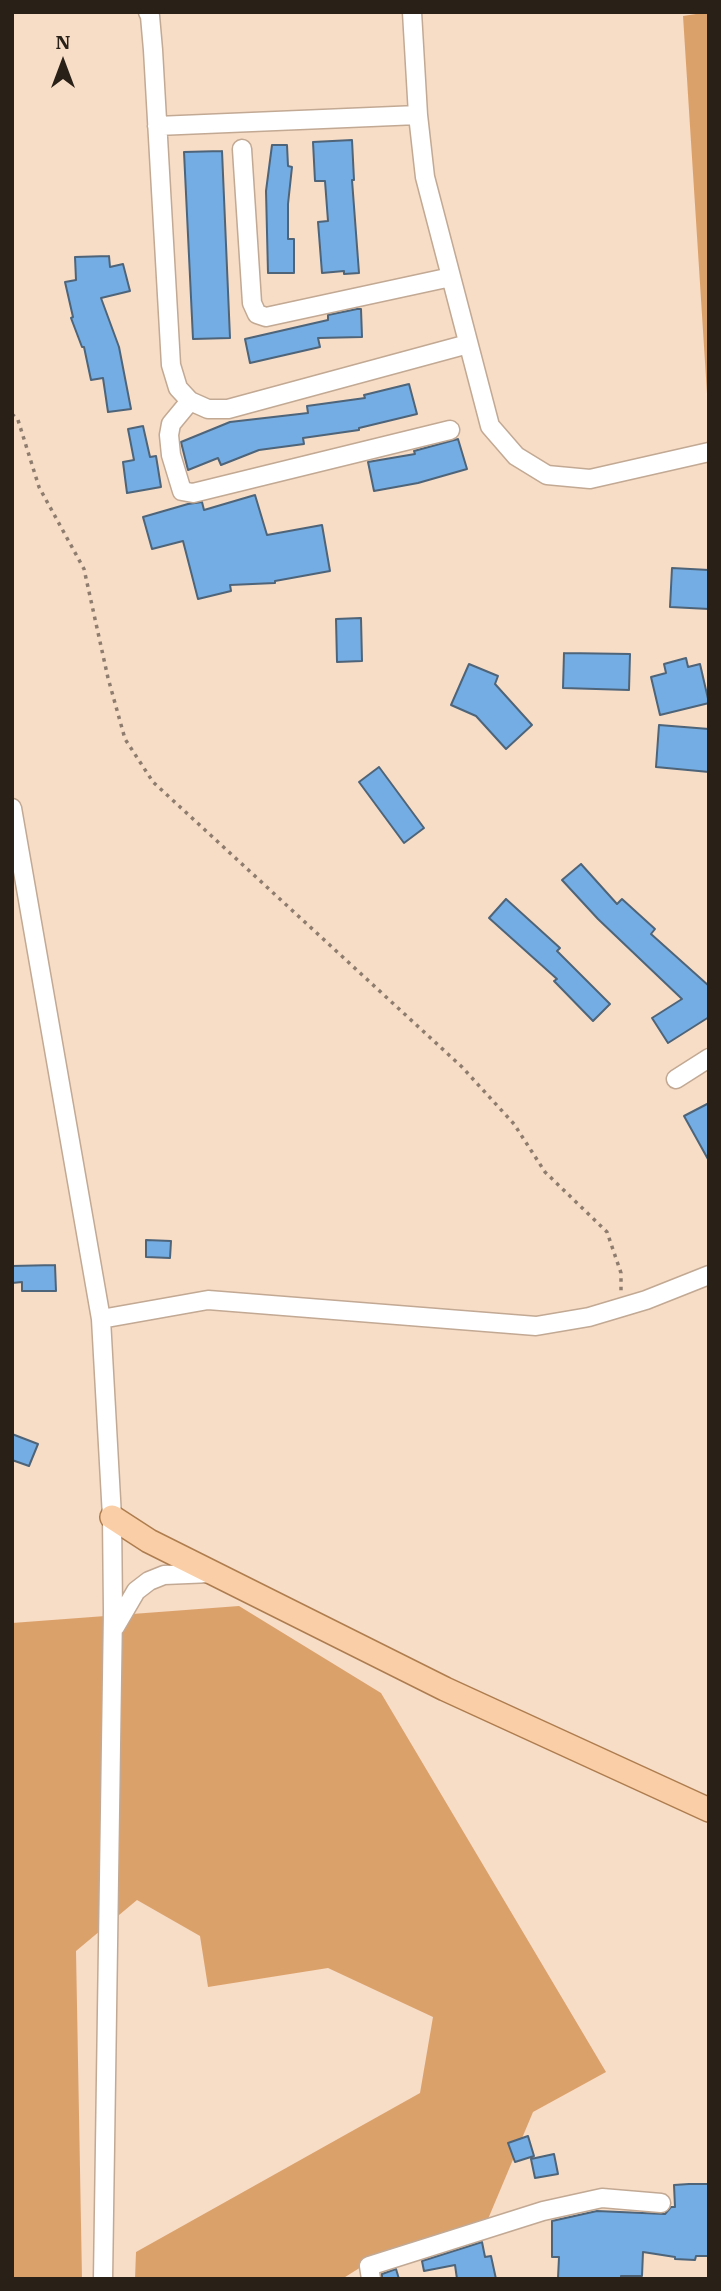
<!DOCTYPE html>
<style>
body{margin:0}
#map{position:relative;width:721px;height:2291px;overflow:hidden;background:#f7dcc6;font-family:"IBM Plex Serif",serif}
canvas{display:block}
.frame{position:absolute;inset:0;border:14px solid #292018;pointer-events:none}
.north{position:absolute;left:28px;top:28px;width:70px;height:70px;-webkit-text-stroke:5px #f7dcc6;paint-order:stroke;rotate:0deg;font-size:19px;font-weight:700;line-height:28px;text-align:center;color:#292018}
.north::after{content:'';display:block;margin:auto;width:24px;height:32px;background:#292018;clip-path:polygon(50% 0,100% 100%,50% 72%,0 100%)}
</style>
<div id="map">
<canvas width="721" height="2291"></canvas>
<div class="frame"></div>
<div class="north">N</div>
</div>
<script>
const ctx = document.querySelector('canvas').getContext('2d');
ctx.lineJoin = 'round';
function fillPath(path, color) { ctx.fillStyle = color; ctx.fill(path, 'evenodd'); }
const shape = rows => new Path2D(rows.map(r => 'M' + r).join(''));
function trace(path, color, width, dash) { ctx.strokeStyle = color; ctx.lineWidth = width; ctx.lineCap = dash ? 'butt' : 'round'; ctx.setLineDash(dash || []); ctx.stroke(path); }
fillPath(shape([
 [709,12,709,425,683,16],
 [239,1606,381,1693,606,2072,533,2112,488,2219,369,2262,342,2279,135,2279,136,2252,420,2093,433,2017,328,1968,208,1987,200,1936,137,1900,76,1951,82,2279,12,2279,12,1623]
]), '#dba16b');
const building = shape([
 [352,140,354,180,352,180,359,273,344,274,344,271,322,273,318,222,328,221,325,181,315,181,313,142,352,140],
 [272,145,287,145,288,166,292,167,288,204,288,239,294,239,294,273,268,273,266,191,272,145],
 [222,151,230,338,193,339,184,152,222,151],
 [109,256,110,267,123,264,130,291,101,298,119,347,131,409,108,412,103,378,91,380,84,347,82,347,71,318,73,317,65,282,76,280,75,257,109,256],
 [357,309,361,309,362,337,318,338,320,347,250,363,245,339,328,320,328,315,357,309],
 [409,384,417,414,359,428,359,430,303,438,304,444,259,450,221,465,218,458,188,470,181,442,230,422,308,413,307,406,365,398,364,395,409,384],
 [143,426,150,457,156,456,161,487,127,493,123,462,134,460,128,429,143,426],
 [458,439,467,469,418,483,374,491,368,462,415,454,414,451,458,439],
 [255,495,267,535,322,525,330,571,275,581,275,583,230,585,231,591,198,599,183,541,152,549,143,517,188,504,202,502,204,510,255,495],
 [672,568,709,570,709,609,670,607,672,568],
 [361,618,362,661,337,662,336,619,361,618],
 [564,653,630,654,629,690,563,688,564,653],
 [686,658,688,667,700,664,709,703,660,715,651,677,666,673,664,664,686,658],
 [469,664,498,676,495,684,532,725,506,749,476,716,451,705,469,664],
 [659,725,709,729,709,772,656,767,659,725],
 [379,767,424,828,404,843,359,782,379,767],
 [581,864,617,904,622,899,655,929,651,934,709,986,709,1017,668,1043,652,1018,682,999,598,919,562,880,581,864],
 [506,899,560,948,557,951,610,1004,593,1021,554,981,557,979,489,918,506,899],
 [709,1103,709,1161,684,1116,709,1103],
 [146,1240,171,1241,170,1258,146,1257,146,1240],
 [55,1265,56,1291,22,1291,22,1282,12,1283,12,1266,55,1265],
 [12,1434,38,1444,29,1466,12,1460,12,1434],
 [528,2136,534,2156,515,2162,508,2143,528,2136],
 [554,2154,558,2174,535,2178,531,2159,554,2154],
 [689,2184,709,2184,709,2256,696,2256,695,2260,675,2259,675,2257,643,2252,642,2276,621,2276,621,2279,558,2278,559,2257,552,2257,552,2221,597,2211,665,2214,671,2207,675,2207,674,2185,689,2184],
 [482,2242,485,2257,491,2256,496,2279,457,2279,455,2265,424,2271,422,2261,482,2242],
 [396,2269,399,2279,382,2279,382,2274,396,2269]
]);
fillPath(building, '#74ade3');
trace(building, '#4e6479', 2);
const minor = shape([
 [148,12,150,16,153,50,171,365,178,388,190,401,208,409,228,409,468,344],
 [412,12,418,115,425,177,490,426,516,456,547,475,590,479,709,452],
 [157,126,418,115],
 [242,149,252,303,257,314,266,317,451,277],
 [190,401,171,424,169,435,171,455,182,491,193,493,450,430],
 [12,808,101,1319,112,1517,113,1611,103,2279],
 [676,1079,709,1058],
 [101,1319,208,1300,536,1326,589,1317,646,1300,709,1275],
 [115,1627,136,1591,149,1581,164,1575,212,1573],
 [371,2279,369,2266,543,2211,602,2198,661,2203]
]);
const major = shape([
 [112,1517,149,1541,445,1689,709,1810]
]);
trace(minor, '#c2a994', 21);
trace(major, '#ae7d4f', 26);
trace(shape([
 [12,414,18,420,39,487,84,569,108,678,125,739,153,782,462,1067,514,1124,545,1172,607,1232,621,1273,621,1291]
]), '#8e7d6e', 3.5, [3.5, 5]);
trace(minor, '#fff', 18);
trace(major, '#facfa7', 23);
</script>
